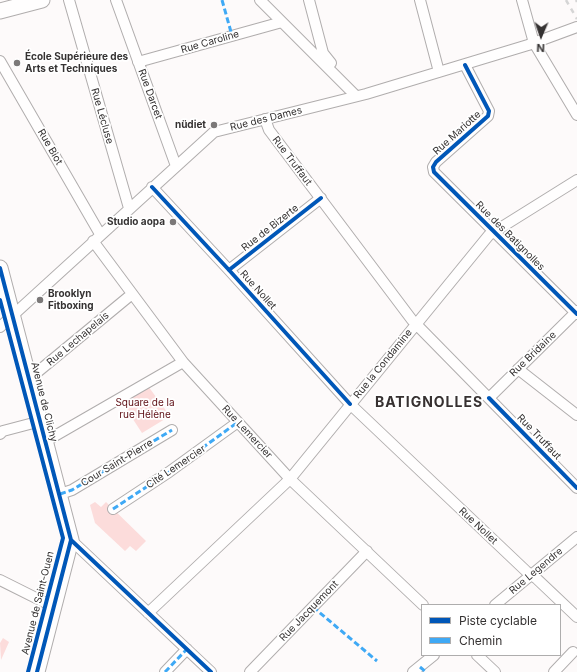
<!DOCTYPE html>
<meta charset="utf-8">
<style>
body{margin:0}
#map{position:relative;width:577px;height:672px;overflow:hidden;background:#fdfafa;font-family:Inter,sans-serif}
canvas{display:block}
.legend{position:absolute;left:421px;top:604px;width:140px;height:52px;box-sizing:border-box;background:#fff;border:1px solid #aeadad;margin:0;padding:5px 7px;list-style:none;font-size:12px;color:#353232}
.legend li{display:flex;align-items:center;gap:8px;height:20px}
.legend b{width:20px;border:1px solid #aeadad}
.north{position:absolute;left:521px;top:16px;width:40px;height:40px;-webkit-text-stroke:3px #fff;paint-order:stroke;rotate:182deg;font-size:11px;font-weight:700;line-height:16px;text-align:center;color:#353232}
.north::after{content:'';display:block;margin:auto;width:14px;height:18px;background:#353232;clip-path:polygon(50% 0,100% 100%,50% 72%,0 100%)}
</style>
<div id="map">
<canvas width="577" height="672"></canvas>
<ul class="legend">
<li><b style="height:5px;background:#0057b8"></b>Piste cyclable</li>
<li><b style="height:5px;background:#3fa9f5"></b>Chemin</li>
</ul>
<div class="north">N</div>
</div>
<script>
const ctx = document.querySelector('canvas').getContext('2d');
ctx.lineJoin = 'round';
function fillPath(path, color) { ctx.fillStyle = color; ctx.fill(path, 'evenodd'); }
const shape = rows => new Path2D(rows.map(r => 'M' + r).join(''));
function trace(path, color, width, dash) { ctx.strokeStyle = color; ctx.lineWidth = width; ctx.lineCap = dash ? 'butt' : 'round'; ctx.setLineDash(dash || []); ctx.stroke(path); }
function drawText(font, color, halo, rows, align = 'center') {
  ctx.font = font + ' Inter,sans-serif'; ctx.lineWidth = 3.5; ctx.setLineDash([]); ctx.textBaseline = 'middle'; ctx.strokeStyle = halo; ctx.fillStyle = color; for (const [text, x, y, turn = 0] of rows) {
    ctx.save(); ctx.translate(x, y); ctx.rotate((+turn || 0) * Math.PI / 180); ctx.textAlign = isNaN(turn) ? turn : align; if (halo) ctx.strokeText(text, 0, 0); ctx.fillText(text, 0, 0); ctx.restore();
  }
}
fillPath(shape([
 [148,386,170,416,142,433,121,401],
 [95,502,101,507,106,502,146,541,136,551,130,546,125,551,95,523,90,505],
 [3,638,9,642,1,660,0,643]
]), '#fcdcdb');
const minor = shape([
 [69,0,129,208],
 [116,0,176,166],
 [260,0,356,96],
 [309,0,323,53,331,63],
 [420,0,439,72],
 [522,0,534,43,577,115],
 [0,61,100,234],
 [138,62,282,22],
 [465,65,489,111,488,116,436,162,433,167,434,172,577,314],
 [265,119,269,130,412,320,577,488],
 [152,187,229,270,350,404,526,571,537,579,577,617],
 [93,241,183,362,290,479,423,605],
 [229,270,321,198],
 [0,327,214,132,366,94,528,45,577,27],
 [518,369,577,415],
 [29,379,132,294],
 [489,398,577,311],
 [0,434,3,431,41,421],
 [46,441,183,362],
 [60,494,72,490,172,430],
 [113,509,169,472,238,422],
 [71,540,211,672],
 [0,580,54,607],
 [495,605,577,537],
 [148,613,290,479,489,235,577,180],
 [477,655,495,672],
 [165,672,187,649],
 [250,672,367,551],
 [413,672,434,655],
 [554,672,573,652]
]);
const primary = shape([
 [0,11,42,0],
 [0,268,71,540,37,672]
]);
trace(minor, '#b0adad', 12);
trace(primary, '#b0adad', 17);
trace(minor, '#fffefe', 10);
trace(primary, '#fffefe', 15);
trace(shape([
 [566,0,577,19],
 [576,0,577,2]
]), '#d5d5d5', 2.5, [5, 5]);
trace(shape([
 [222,0,231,32],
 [60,494,72,490,172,430],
 [113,509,169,472,238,422],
 [313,607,377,661],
 [420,667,426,672],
 [165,672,187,649]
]), '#3fa9f5', 3, [6, 3]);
trace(shape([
 [465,65,489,111,488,116,436,162,433,167,434,172,577,314],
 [152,187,229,270,350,404],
 [0,268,71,540,211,672],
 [229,270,321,198],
 [0,300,63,538,28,672],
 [489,398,577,488],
 [37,672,71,540]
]), '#0057b8', 4);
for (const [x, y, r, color] of [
 [17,63,4,"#7b7878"],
 [214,125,4,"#7b7878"],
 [173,222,4,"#7b7878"],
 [40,300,4,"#7b7878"]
]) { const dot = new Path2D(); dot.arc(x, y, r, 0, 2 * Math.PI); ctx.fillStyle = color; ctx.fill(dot); trace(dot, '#fff', 1.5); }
drawText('10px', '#353232', '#fff', [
 ["Rue Caroline",210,42,-16],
 ["Rue Darcet",150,94,70],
 ["Rue Lécluse",102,116,74],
 ["Rue des Dames",266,119,-14],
 ["Rue Mariotte",457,133,-42],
 ["Rue Biot",50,147,60],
 ["Rue Truffaut",292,161,53],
 ["Rue de Bizerte",270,228,-38],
 ["Rue des Batignolles",510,236,45],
 ["Rue Nollet",258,290,48],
 ["Rue Lechapelais",78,339,-40],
 ["Rue Bridaine",533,354,-44],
 ["Rue la Condamine",383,364,-51],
 ["Avenue de Clichy",44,402,76],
 ["Rue Lemercier",247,432,47],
 ["Rue Truffaut",539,437,46],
 ["Cour Saint-Pierre",117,463,-31],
 ["Cité Lemercier",176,467,-34],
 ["Rue Nollet",478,526,43],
 ["Rue Legendre",536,571,-40],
 ["Avenue de Saint-Ouen",38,603,-76],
 ["Rue Jacquemont",309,611,-46]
]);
drawText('bold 10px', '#353232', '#fff', [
 ["École Supérieure des",25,57],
 ["Arts et Techniques",25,69],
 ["nüdiet",206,125,"right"],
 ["Studio aopa",165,222,"right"],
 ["Brooklyn",48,294],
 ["Fitboxing",48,306]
], 'left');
drawText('10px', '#5e0e14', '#fff', [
 ["Square de la",145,403],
 ["rue Hélène",145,415]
]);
ctx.letterSpacing = '1px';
drawText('bold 14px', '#373131', '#fff', [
 ["BATIGNOLLES",429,403]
]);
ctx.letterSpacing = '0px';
</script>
